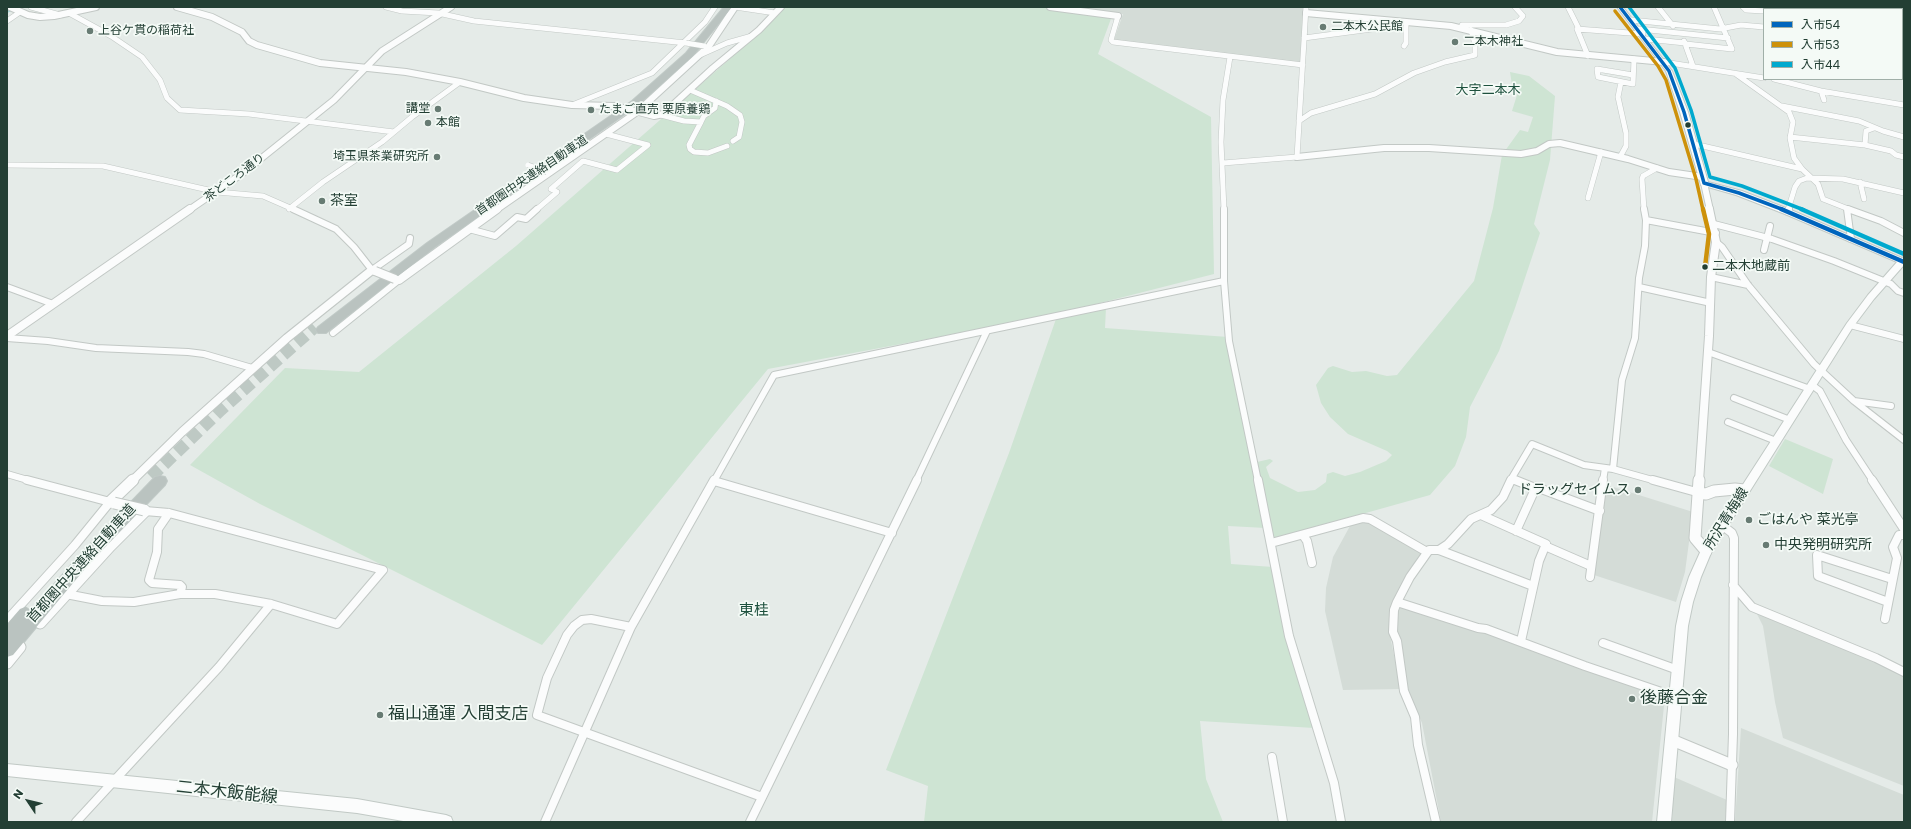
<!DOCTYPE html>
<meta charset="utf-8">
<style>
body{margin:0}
#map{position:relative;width:1911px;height:829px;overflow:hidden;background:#e5ebe8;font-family:Poppins,"Noto Sans JP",sans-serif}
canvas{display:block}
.frame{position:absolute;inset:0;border:8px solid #233f34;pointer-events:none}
.legend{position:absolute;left:1763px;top:8px;width:140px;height:72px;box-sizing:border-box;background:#f4faf6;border:1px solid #a0afa8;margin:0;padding:5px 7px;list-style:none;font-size:12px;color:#233f34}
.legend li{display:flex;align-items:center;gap:8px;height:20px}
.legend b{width:20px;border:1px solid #a0afa8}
.north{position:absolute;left:8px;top:781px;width:40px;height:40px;-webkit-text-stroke:3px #f4faf6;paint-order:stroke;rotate:305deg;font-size:11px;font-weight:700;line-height:16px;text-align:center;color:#233f34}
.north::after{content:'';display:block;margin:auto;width:14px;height:18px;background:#233f34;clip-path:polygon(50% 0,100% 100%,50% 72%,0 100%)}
</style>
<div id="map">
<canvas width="1911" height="829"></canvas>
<div class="frame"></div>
<ul class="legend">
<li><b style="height:5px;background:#0065bd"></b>入市54</li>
<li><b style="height:5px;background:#cd910a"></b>入市53</li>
<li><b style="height:5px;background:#00a9ce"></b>入市44</li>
</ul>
<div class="north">N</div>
</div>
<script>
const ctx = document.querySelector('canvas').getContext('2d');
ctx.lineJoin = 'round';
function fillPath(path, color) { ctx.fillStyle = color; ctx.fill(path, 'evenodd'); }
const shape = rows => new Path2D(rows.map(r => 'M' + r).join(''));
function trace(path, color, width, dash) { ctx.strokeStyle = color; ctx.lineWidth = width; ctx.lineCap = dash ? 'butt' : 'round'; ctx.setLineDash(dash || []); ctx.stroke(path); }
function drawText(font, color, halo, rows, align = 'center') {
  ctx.font = font + ' Poppins,"Noto Sans JP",sans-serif'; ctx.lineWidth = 3.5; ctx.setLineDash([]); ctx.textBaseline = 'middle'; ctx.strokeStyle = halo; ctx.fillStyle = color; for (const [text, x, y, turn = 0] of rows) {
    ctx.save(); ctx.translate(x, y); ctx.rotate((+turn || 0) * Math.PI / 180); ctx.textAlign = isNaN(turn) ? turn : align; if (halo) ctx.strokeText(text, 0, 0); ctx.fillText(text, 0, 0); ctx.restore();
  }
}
fillPath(shape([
 [1076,7,1304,7,1301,64,1114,40,1123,14,1076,9],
 [1607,485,1693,512,1685,572,1676,602,1594,575],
 [1366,521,1420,550,1422,555,1394,600,1389,631,1401,689,1343,690,1325,611,1326,588,1333,557,1350,526],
 [1400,606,1477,630,1665,696,1652,822,1441,822,1422,723,1409,693,1396,621],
 [1755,610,1904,674,1904,786,1783,738,1775,702,1763,626],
 [1741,728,1904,795,1904,822,1735,822],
 [1674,777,1727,800,1725,822,1672,822]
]), '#d4dcd7');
fillPath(shape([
 [784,7,1040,7,1112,16,1098,54,1211,117,1214,274,1045,317,768,369,542,645,260,504,190,465,285,368,359,372,516,246,764,29],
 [1510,72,1529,76,1555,96,1550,160,1534,224,1540,233,1515,308,1499,351,1470,407,1466,437,1455,466,1430,495,1273,539,1257,462,1270,459,1273,461,1266,467,1270,478,1298,492,1315,490,1326,482,1327,474,1333,472,1345,476,1360,472,1386,461,1392,455,1387,451,1348,434,1330,417,1321,403,1316,385,1328,368,1333,366,1352,372,1366,371,1387,376,1397,375,1474,281,1493,208,1502,155,1520,130,1528,132,1533,117,1512,111,1517,95,1512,85],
 [1106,308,1105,328,1228,337,1266,528,1228,526,1231,564,1273,567,1314,728,1200,721,1206,779,1223,822,924,822,928,786,886,770,1009,453,1056,319],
 [1785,439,1833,459,1823,494,1769,466]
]), '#cee4d3');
fillPath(shape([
 [12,7,21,7,7,13,7,9,12,7]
]), '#a7d9d9');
trace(shape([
 [151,477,221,410,315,327]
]), '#bec9c4', 12, [12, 6]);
const minorFar2 = shape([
 [31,7,60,15],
 [386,7,402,11,438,13,474,21,686,43],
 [735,7,775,13],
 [1568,7,1579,29],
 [1658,7,1673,26],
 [1743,7,1746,10,1764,11],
 [1795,7,1800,8],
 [1846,7,1847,9],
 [69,13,111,36,142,57,160,80,167,98,180,110,249,114,394,132],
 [1118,16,1111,40,1113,42,1303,65],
 [1631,20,1720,29,1741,25,1764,27],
 [7,21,20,12],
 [1462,28,1462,25,1506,25,1519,21,1523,16,1515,7],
 [1639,29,1728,38],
 [1902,30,1904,30],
 [1304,38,1372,29,1400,22],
 [1646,39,1685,43],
 [1684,41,1693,66],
 [1686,44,1732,49,1714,7],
 [1404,46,1406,43,1406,22],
 [700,55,727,43,752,36],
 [1588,56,1577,29,1643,34],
 [1902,59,1904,59],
 [1664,62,1764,78],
 [1736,74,1789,112,1793,122,1790,138,1794,158,1802,169,1818,184,1823,199,1851,210],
 [1633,75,1597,69,1598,77,1633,84,1634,59],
 [1774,79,1821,91,1904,105],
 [690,90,727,106,740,115,742,122,739,137,733,141],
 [1821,91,1824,100],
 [572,105,652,73,705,22,715,7],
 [1782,106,1859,121,1883,131,1904,137],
 [661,115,684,121,701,122,689,145,690,149,694,152,708,153,727,146],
 [1299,121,1311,113,1375,94,1414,73,1445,62,1475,55,1475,44,1471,30],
 [701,122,704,116,715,108,716,101],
 [1790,137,1865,145,1891,151,1896,155,1904,157],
 [1694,144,1802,169],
 [1865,145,1866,131,1874,128],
 [1620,157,1626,146,1626,133,1618,97,1621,82],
 [1223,163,1297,157,1306,7],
 [7,165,103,166,217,192,263,196,295,210],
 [1860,182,1864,199],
 [1588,198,1601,152],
 [289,209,323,182,382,142,412,117,460,82],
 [536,210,557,192,551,189,583,161,617,170,648,145,606,134],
 [1224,210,1221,142,1223,100,1230,57],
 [1644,210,1642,179,1643,176,1657,168],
 [1788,210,1795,187,1799,181,1807,178,1843,179,1904,193]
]);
const minorFar1 = shape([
 [293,209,336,229,354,247,372,270,409,244,410,238],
 [1224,209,1224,281,1229,341,1258,481],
 [1847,209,1851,239],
 [1848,209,1881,221,1904,233],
 [1788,212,1789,209],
 [1646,220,1716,233],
 [1714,224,1772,239,1834,261,1891,284,1898,291,1904,293],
 [469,229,495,236,517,217,526,219,537,209],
 [1716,242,1722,247,1748,285,1814,364,1854,401,1904,440],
 [1764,250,1770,226],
 [1711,277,1748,285],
 [7,287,53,304],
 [1639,287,1711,303],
 [1850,325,1904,339],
 [333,333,399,280],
 [7,338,48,341,96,348,188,352,204,354,252,368],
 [1708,352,1810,389],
 [1812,385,1820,391,1846,440,1873,481],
 [1734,398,1790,420],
 [1854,401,1891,406],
 [1728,422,1776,441],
 [1613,469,1622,380,1635,338,1639,278,1645,246,1646,220,1644,209],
 [7,474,31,481],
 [1513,479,1518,481],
 [714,481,774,375,1224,281],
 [916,481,987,331],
 [1510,481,1532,444,1584,465,1613,469,1656,481],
 [1603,481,1605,468]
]);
const minor = shape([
 [27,480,114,503],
 [1258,480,1289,636,1334,783,1341,822],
 [1515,480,1535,488],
 [1653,480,1700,493],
 [1872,480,1904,529],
 [714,481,892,533],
 [169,513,158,529,157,552,149,580,152,583,180,585,182,587,180,594],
 [1481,515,1546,544,1539,561,1521,641],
 [1723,526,1732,533,1734,538,1733,734,1730,822],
 [1516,531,1536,487,1600,511],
 [1303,535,1307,541,1312,563],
 [1271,543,1363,518,1370,519,1427,552],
 [1545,546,1591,566],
 [1439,550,1448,544,1471,519,1491,510,1503,497,1511,480],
 [1590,577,1603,480],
 [1733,585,1752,607,1876,658,1904,672],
 [66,594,102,601,134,602,180,594,215,594,271,604,337,624,383,570,169,513,145,511],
 [1397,602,1478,628,1486,629,1585,666,1676,697],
 [1888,602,1818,576,1817,555,1892,579],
 [1885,619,1897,558,1893,547,1899,535,1904,535],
 [7,620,75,545,110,502],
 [631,627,591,619,582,620,574,626,567,635,547,678,537,715,762,797],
 [1603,643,1678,670],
 [1272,757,1283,822],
 [76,822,219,667,271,604],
 [545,822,631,627,714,480],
 [750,822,917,480],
 [1436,822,1418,745,1415,717,1404,691,1397,641,1393,632,1394,610,1397,602,1410,577,1429,550,1439,550,1533,586]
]);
const tertiaryFar2 = shape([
 [10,7,28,15,40,17,54,16,96,7],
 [177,7,212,17,242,32,249,41,257,45,320,63,406,72,460,82,524,98,572,105,614,106],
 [1050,7,1118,16],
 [1306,13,1451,26,1557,52,1664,62],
 [635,111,654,116,663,114,713,68,759,30,781,7],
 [1297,157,1384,148,1429,148,1521,154,1537,151,1549,144,1560,143,1628,159,1669,172,1703,177],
 [1704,183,1710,210],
 [189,210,243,173,334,100,382,51,451,7],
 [496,210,637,112,709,46,735,7]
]);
const tertiaryFar1 = shape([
 [395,279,399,280,497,209],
 [7,336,190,209],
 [132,481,182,432,287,338,372,270,375,271],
 [1699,481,1709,336,1711,277,1716,242,1709,209]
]);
const tertiary = shape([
 [1699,480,1695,538,1706,551],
 [1700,493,1706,494,1714,491,1735,489,1744,490],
 [110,502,133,480],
 [40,623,110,546,145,511,144,510],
 [7,663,20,647],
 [1672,740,1732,765]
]);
const secondary = shape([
 [1617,7,1623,7,1672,71,1688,112,1708,182,1742,191,1791,210,1902,258,1904,257,1904,265,1874,299,1853,327,1711,553,1701,577,1693,602,1688,626,1671,822,1657,822,1676,626,1681,602,1689,577,1702,548,1847,323,1868,295,1897,262,1785,214,1736,195,1701,185,1680,112,1666,71,1617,7],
 [7,764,357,799,446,815,451,817,453,822,409,822,357,813,7,776,7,764]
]);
const trunk = shape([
 [1780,7,1790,7,1792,9,1782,9,1780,7],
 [1902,64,1904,64,1904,69,1902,69,1902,64]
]);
const motorway = shape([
 [724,7,732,7,692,57,638,105,435,247,326,333,318,333,316,330,318,327,427,243,632,101,686,53,724,7],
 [160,476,165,477,167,481,165,485,89,564,13,655,7,657,7,624,20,609,25,607,31,611,79,556,155,477,160,476]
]);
trace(minorFar2, '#c2c8c5', 6);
trace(minorFar1, '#c2c8c5', 8);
trace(minor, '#c2c8c5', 10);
trace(tertiaryFar2, '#c2c8c5', 8);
trace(tertiaryFar1, '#c2c8c5', 10);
trace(tertiary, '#c2c8c5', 13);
trace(secondary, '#c1c9c5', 2);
trace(trunk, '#c1cac7', 2);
trace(motorway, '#c1cac7', 2);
trace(minorFar2, '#fbfcfc', 5);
trace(minorFar1, '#fbfcfc', 6);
trace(minor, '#fbfcfc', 8);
trace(tertiaryFar2, '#fbfcfc', 6);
trace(tertiaryFar1, '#fbfcfc', 8);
trace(tertiary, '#fbfcfc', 11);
fillPath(secondary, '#fbfcfc');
fillPath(trunk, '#c4cdca');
fillPath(motorway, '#bac3c0');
const minorBridge = shape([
 [686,43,704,46],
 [528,165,547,172]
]);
const tertiaryBridgeFar2 = shape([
 [614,106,632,110]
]);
const tertiaryBridgeFar1 = shape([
 [375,271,395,279]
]);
const tertiaryBridge = shape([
 [114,503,144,510]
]);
trace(minorBridge, '#c2c8c5', 6, []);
trace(tertiaryBridgeFar2, '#c2c8c5', 8, []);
trace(tertiaryBridgeFar1, '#c2c8c5', 10, []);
trace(tertiaryBridge, '#c2c8c5', 13, []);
trace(minorBridge, '#fbfcfc', 5);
trace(tertiaryBridgeFar2, '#fbfcfc', 6);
trace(tertiaryBridgeFar1, '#fbfcfc', 8);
trace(tertiaryBridge, '#fbfcfc', 11);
trace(shape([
 [1620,7,1669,71,1684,112,1704,183],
 [1704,183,1739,193,1784,210]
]), '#0065bd', 3.5);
trace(shape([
 [1781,209,1904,262]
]), '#0065bd', 4.5);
trace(shape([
 [1615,11,1658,66,1666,80,1696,179,1703,210]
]), '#cd910a', 3.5);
trace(shape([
 [1703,209,1709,234,1705,267]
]), '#cd910a', 4.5);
trace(shape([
 [1629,7,1675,68,1691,110,1710,177,1742,186,1804,210]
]), '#00a9ce', 3.5);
trace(shape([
 [1801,209,1904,254]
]), '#00a9ce', 4.5);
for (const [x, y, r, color] of [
 [1323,27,4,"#677b73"],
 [90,31,4,"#677b73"],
 [1455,42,4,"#677b73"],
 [438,109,4,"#677b73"],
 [591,110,4,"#677b73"],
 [428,123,4,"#677b73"],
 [1688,125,3.5,"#233f34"],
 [437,157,4,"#677b73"],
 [322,201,4,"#677b73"],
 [1705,267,3.5,"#233f34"],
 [1638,490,4,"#677b73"],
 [1749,520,4,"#677b73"],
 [1766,545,4,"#677b73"],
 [1632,699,4,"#677b73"],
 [380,715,4,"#677b73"]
]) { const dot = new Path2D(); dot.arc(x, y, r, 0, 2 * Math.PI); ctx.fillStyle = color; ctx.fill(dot); trace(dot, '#f4faf6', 1.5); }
drawText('12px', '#233f34', '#f4faf6', [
 ["二本木公民館",1331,27],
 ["上谷ケ貫の稲荷社",98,31],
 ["二本木神社",1463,42],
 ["講堂",430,109,"right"],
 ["たまご直売 栗原養鶏",599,110],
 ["本館",436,123],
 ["埼玉県茶業研究所",429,157,"right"]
], 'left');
drawText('12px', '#233f34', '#f4faf6', [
 ["首都圏中央連絡自動車道",532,176,-34],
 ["茶どころ通り",235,178,-37]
]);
drawText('13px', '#1e513e', '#f4faf6', [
 ["大字二本木",1488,91]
]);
drawText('13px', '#233f34', '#f4faf6', [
 ["二本木地蔵前",1712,267]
], 'left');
drawText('14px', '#233f34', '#f4faf6', [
 ["茶室",330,201],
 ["ドラッグセイムス",1630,490,"right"],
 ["ごはんや 菜光亭",1757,520],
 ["中央発明研究所",1774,545]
], 'left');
drawText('14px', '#233f34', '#f4faf6', [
 ["所沢青梅線",1727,519,-58],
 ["首都圏中央連絡自動車道",82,564,-48]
]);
drawText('15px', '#1e513e', '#f4faf6', [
 ["東桂",754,611]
]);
drawText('17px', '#233f34', '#f4faf6', [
 ["後藤合金",1640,699],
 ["福山通運 入間支店",388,715]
], 'left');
drawText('17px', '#233f34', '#f4faf6', [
 ["二本木飯能線",227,793,6]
]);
</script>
